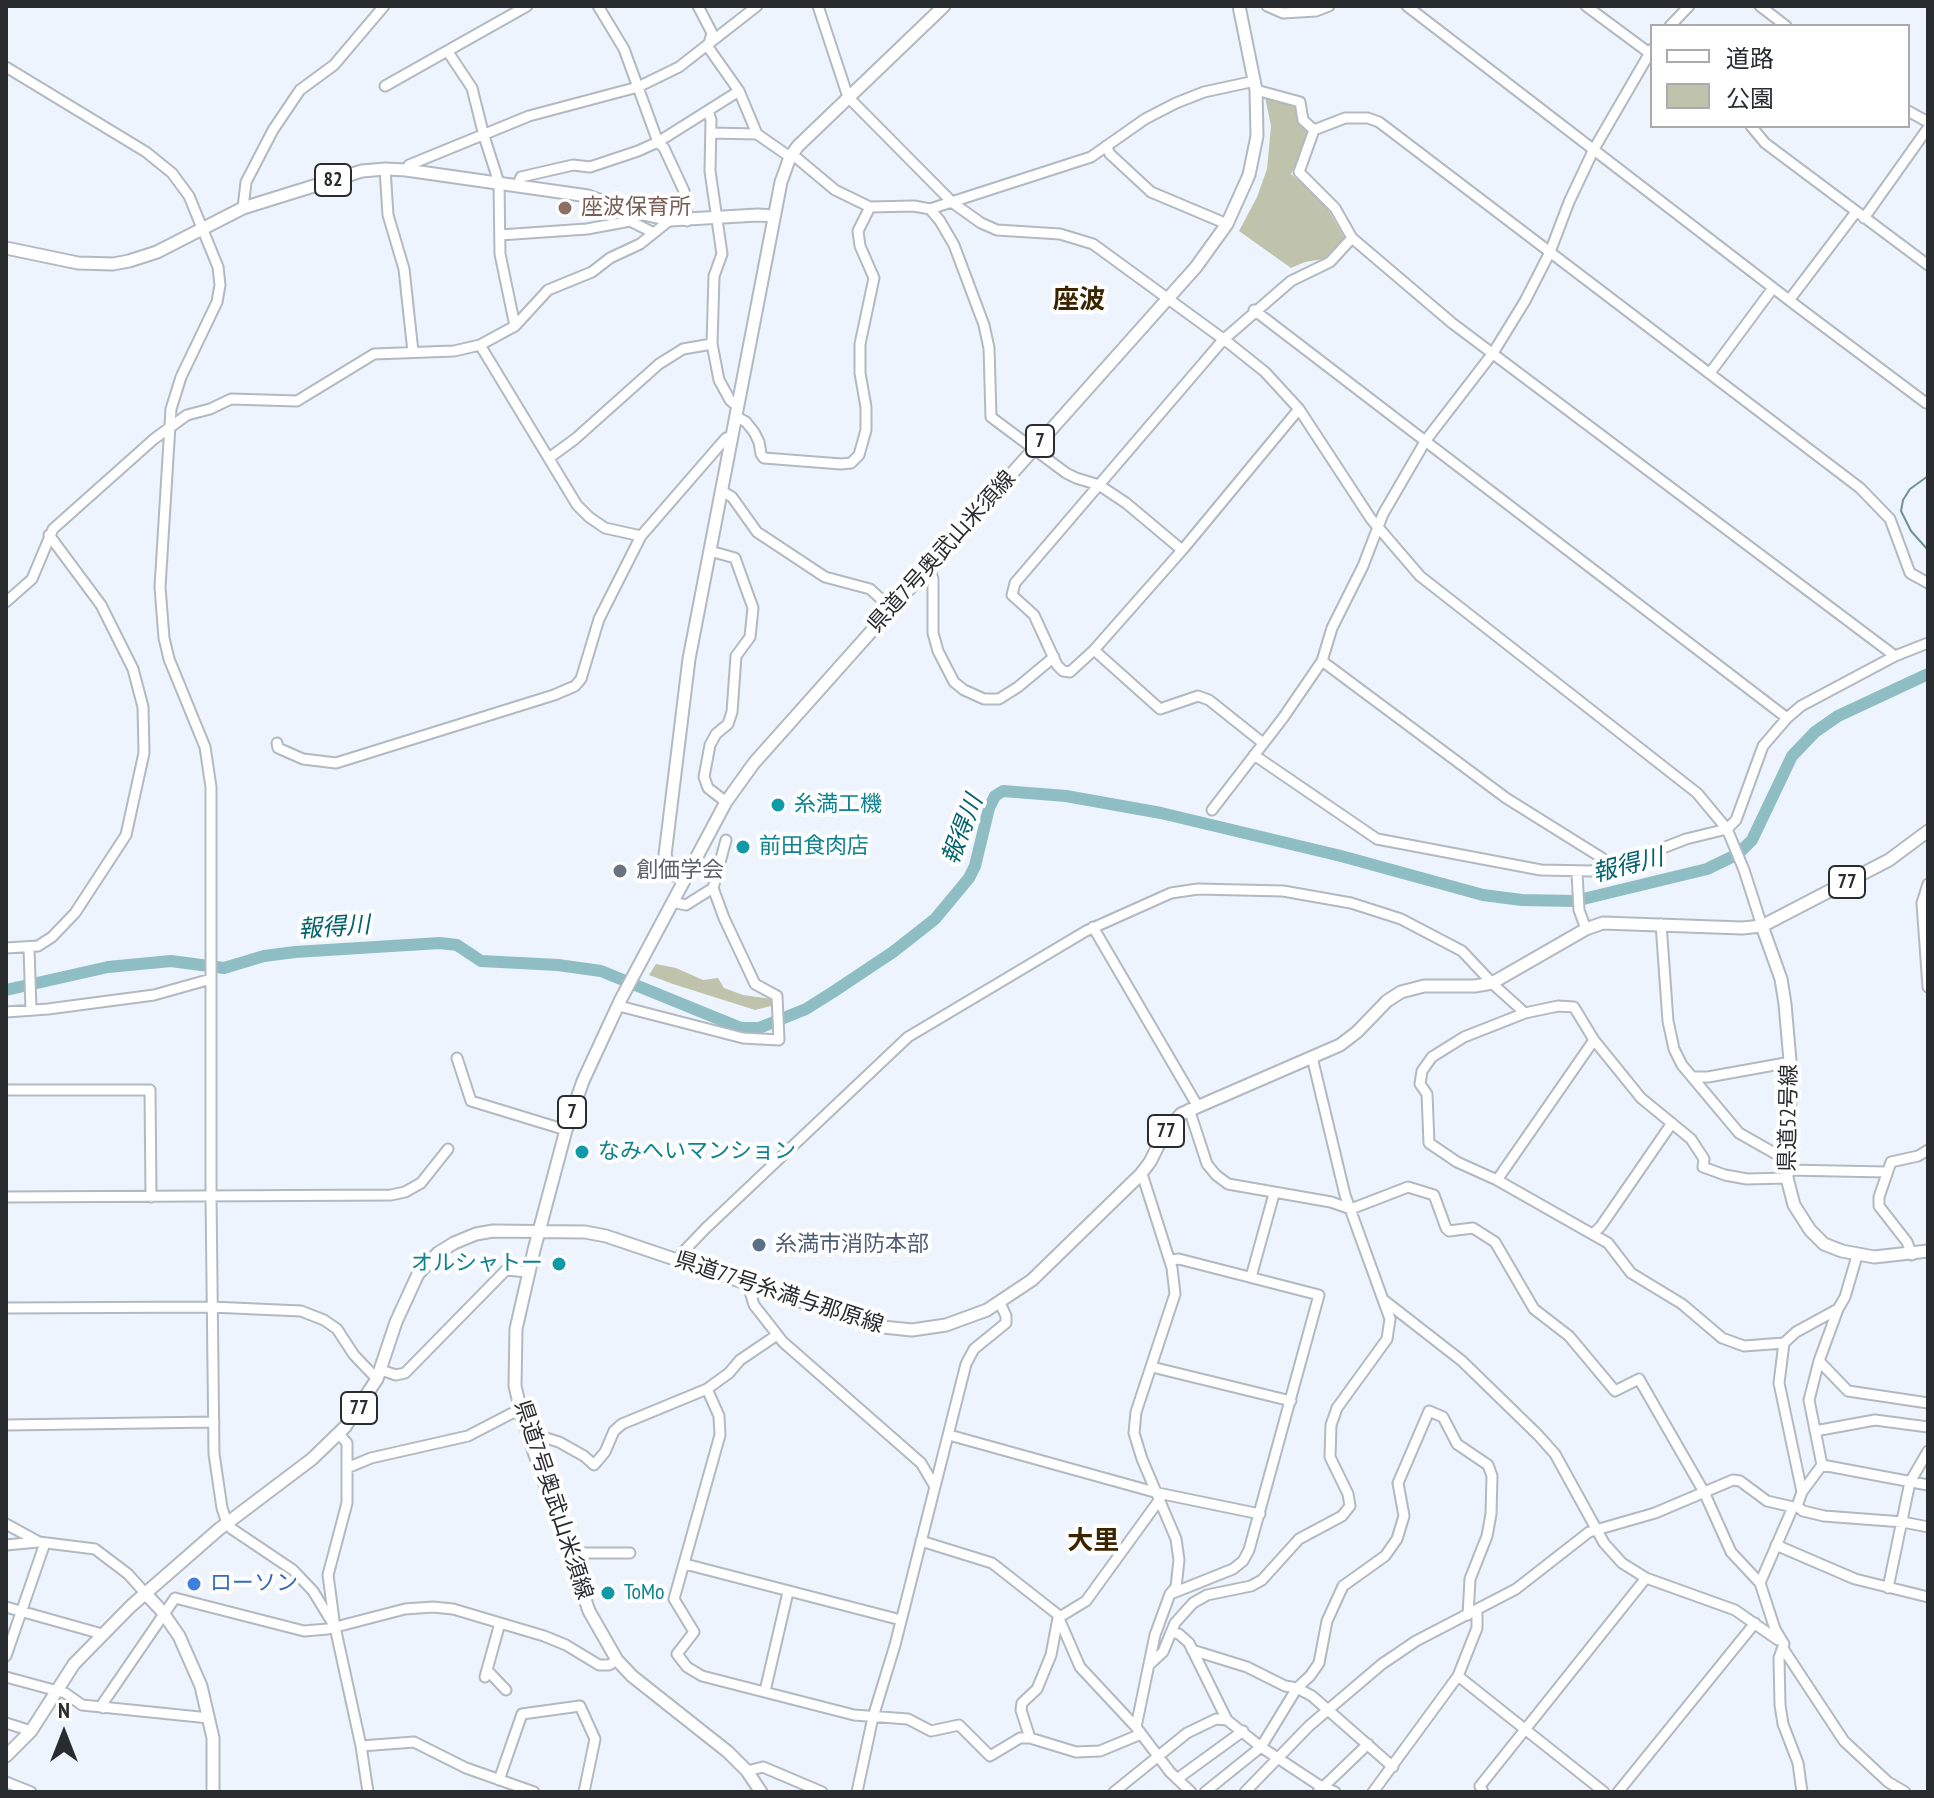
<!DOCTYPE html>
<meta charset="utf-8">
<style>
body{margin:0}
#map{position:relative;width:1934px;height:1798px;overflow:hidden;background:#edf4fd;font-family:"PT Sans Narrow","Noto Sans JP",sans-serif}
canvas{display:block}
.frame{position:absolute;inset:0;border:8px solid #292c2f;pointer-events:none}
.legend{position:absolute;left:1650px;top:24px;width:260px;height:104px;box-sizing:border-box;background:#fff;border:2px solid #a9abac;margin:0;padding:10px 14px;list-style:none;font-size:24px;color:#292c2f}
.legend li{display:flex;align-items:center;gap:16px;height:40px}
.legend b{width:40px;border:2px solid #a9abac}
.north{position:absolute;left:24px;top:1694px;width:80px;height:80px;-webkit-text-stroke:6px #fff;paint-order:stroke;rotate:0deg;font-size:22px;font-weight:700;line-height:32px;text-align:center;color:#292c2f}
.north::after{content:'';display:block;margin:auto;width:28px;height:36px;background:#292c2f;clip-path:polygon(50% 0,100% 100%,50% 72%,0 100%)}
</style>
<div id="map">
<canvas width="1934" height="1798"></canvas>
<div class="frame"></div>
<ul class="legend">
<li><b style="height:10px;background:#fff"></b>道路</li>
<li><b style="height:22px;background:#bfc3ab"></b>公園</li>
</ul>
<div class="north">N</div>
</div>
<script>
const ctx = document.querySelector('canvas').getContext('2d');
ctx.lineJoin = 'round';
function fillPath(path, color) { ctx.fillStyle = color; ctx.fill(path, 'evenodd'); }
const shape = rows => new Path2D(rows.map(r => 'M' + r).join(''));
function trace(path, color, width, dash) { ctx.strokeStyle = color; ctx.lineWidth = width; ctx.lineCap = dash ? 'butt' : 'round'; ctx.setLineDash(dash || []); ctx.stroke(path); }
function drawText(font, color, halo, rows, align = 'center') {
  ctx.font = font + ' "PT Sans Narrow","Noto Sans JP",sans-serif'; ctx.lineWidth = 8; ctx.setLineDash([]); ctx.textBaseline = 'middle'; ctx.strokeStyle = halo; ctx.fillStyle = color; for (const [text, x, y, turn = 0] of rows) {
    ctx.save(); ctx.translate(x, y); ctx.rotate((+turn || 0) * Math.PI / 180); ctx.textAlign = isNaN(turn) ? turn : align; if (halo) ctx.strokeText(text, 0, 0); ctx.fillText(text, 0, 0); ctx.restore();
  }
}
fillPath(shape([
 [1265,97,1298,105,1303,127,1312,131,1291,174,1323,201,1344,237,1340,247,1324,259,1305,262,1291,268,1239,231,1257,197,1267,169,1271,126],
 [656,964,676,968,703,980,718,978,724,988,743,995,772,999,775,1005,755,1010,673,984,649,975]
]), '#bfc3ab');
trace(shape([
 [1928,476,1910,489,1903,500,1901,511,1911,531,1928,550]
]), '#709297', 2);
trace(shape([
 [6,990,108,967,171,961,224,968,264,956,295,952,440,943,457,945,481,961,558,965,601,971,741,1028,759,1028,806,1009,833,992,893,952,935,919,969,878,975,866,989,808,995,796,1003,791,1066,796,1161,813,1341,856,1483,895,1522,900,1575,901,1707,869,1738,854,1752,840,1792,756,1815,732,1838,716,1928,674]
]), '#8fbdc4', 12);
const minor = shape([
 [598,6,624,49,658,142,664,148,684,191,687,221],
 [698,6,712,33,708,47],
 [818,6,848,97,953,203,981,223,997,230,1060,234,1093,244,1230,344,1265,372,1299,409,1371,519,1420,576,1697,793,1727,829,1744,870,1762,926],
 [1267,6,1283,13,1316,11,1329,6],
 [1407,6,1798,307,1926,403,1928,401],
 [1586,6,1652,55],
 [1760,6,1786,26],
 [1670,26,1689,6],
 [708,47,739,91,757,134],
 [448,52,472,88,484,136,499,183,500,254,515,326],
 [6,67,146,152,172,173,189,196,218,267,220,285,217,302,181,377,171,409,160,587,164,638,169,659,205,747,211,787,211,1196,214,1454,222,1508,227,1523,232,1529,293,1570,313,1591,335,1627,361,1746,368,1792],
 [385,86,527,6],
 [1256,90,1300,102,1303,120,1314,130,1345,118,1368,118,1379,122,1860,488,1890,519,1910,573,1928,583],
 [708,111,711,120,710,171,722,254,714,276,712,344,719,380,730,400,738,407],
 [1908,111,1928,122],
 [1751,126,1765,143,1928,265],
 [1314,130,1299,172,1335,208,1352,238],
 [711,133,757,134,790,157],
 [1106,146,1110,154,1151,192,1227,224],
 [792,154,835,190,870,207,914,206,930,209,1091,157,1145,119,1176,103,1204,92,1255,81],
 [385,169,388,215,404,269,413,352],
 [406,170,409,165,529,116,638,87,679,67,757,6],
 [517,186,521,177,573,165,590,167,638,151,658,142,739,91],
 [243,208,246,182,273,130,300,90,334,65,384,6],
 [930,209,940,221,954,245,984,325,989,348,991,417,1066,473,1076,478,1099,485,1126,503,1182,550],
 [1864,218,1928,128],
 [500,235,587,229,630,221,652,232],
 [1790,299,1856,212],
 [1254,310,1787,718],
 [480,345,577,505,589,517,605,528,641,536],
 [1710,373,1773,288],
 [1299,409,1184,548,1094,650,1070,672,1063,671,1057,665,1034,615,1012,595,1015,583,1223,340,1291,281,1330,262,1352,238,1452,323,1895,656],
 [737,417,746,422,754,432,759,442,761,454,764,458,841,464,851,463,859,455,866,430,866,407,860,373,860,344,874,278,860,246,858,231,870,207],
 [549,458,575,439,659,364,683,349,712,344],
 [722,491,732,497,757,532,825,577,870,589,892,609],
 [710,551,735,558,753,608,750,637,736,656,732,712,728,724,716,734,710,745,704,777,708,788,726,802],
 [929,567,933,579,933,633,938,651,954,682,964,690,984,699,999,699,1018,687,1054,657],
 [6,602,32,579,53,529,154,439,187,415,210,409,231,399,297,401,374,354,454,351,480,345,515,326,548,290,592,272,610,258,640,244,670,220],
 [1094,650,1160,709,1198,696,1209,700,1263,743],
 [1322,661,1506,798,1602,858,1607,868],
 [277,743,278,748,303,759,336,763,554,695,575,686,581,679,599,619,641,536,726,438,732,439],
 [1254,755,1377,839,1541,870,1591,871,1617,866,1686,839,1727,829,1736,820,1763,746,1787,718,1801,706,1895,656,1928,643],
 [1212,810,1283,718,1322,661,1332,628,1363,566,1383,514,1426,440,1493,353,1525,301,1550,252,1569,202,1594,149,1652,49],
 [1577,873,1579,910,1586,929],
 [1928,884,1922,903,1928,987],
 [672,902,686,905,713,888,726,840],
 [1661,924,1668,1021,1674,1049,1682,1065,1739,1133,1776,1154,1787,1156],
 [1093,927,1197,1105],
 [6,948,38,946,52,937,75,913,126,835,144,753,143,707,133,669,101,605,49,535],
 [29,948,31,1010],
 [619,1006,743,1038,779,1040,777,996,755,984,724,918,713,888],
 [6,1012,48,1009,154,995,211,979],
 [457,1058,471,1101,566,1130],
 [1692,1077,1708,1077,1791,1062],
 [6,1090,150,1090,151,1197],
 [1189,1109,1207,1164,1216,1175,1228,1184,1331,1202,1351,1209,1408,1187,1434,1195,1446,1228,1449,1231,1473,1228,1495,1242,1534,1309,1569,1336,1615,1391,1639,1379,1704,1492,1731,1552,1760,1583,1775,1629,1784,1644,1779,1658,1780,1705,1783,1724,1798,1763,1802,1792],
 [1787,1170,1886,1172],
 [1787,1178,1747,1179,1725,1175,1703,1167,1704,1159,1691,1139,1641,1098,1594,1040,1574,1007,1558,1006,1525,1013,1464,1037,1432,1057,1422,1071,1420,1084,1427,1094,1429,1143,1457,1162,1497,1180,1608,1243,1631,1273,1682,1304,1722,1338,1744,1346,1784,1343,1796,1332,1838,1309],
 [1497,1180,1594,1040],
 [6,1197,391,1195,405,1192,421,1183,448,1149],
 [1593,1234,1601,1226,1672,1123],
 [1912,1255,1907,1242,1879,1206,1879,1197,1891,1162,1918,1156,1928,1150],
 [1857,1256,1845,1297,1838,1309,1819,1361,1848,1391,1928,1403],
 [1170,1260,1179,1259,1319,1295,1249,1550,1243,1561,1233,1569,1173,1593],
 [679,1261,682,1253,706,1228,908,1037,1086,931,1171,893,1198,889,1283,891,1351,903,1401,919,1462,951,1495,986,1525,1013],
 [1251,1277,1274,1194],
 [748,1285,754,1305,783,1342,921,1463,934,1485],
 [1385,1301,1462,1361,1538,1435,1555,1454,1604,1543,1622,1563,1646,1578,1735,1610,1778,1640],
 [6,1308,211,1307,301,1311,324,1320,337,1329,354,1355,377,1379],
 [1152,1367,1291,1401],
 [381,1370,396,1375,405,1373,506,1270,528,1272],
 [707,1389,719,1416,720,1435,674,1599,694,1632,677,1654,687,1667,702,1676,854,1715,908,1719,931,1731,959,1725,990,1756,1020,1738,1030,1738],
 [6,1425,214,1422],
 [1815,1431,1875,1420,1928,1427],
 [949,1435,1158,1493,1260,1514],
 [530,1441,546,1438,559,1442,584,1456,594,1465,605,1452,614,1431,622,1424,707,1389,729,1373,740,1360,777,1335],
 [1822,1465,1928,1485],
 [347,1468,371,1458,468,1436,520,1409],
 [1802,1492,1822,1465,1809,1400,1819,1361],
 [1797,1506,1803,1511,1824,1516,1903,1522,1928,1527],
 [6,1524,39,1542,95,1549,128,1574,145,1593],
 [921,1541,992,1563,1057,1614,1080,1667,1136,1727,1170,1772,1191,1792],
 [6,1545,38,1542],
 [1776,1545,1855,1579,1928,1597],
 [569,1553,630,1553],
 [685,1564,901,1620],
 [1760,1583,1793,1507],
 [1888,1588,1910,1482,1928,1451],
 [6,1607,102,1634],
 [334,1620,328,1575,347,1503,347,1443,339,1434],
 [1171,1632,1179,1634,1189,1643,1227,1720,1261,1747,1317,1784,1335,1792],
 [1192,1650,1247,1667,1285,1686,1297,1688,1310,1676,1319,1663,1327,1621,1343,1586,1385,1556,1397,1539,1404,1516,1398,1483,1429,1411,1443,1417,1457,1444,1488,1465,1492,1476,1491,1514,1487,1536,1470,1579,1468,1615],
 [1784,1650,1844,1741,1888,1782,1905,1792],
 [6,1656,45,1543],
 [1150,1664,1163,1652,1175,1623,1193,1603,1207,1595,1251,1586,1262,1580,1299,1539,1342,1516,1350,1506,1348,1494,1330,1457,1331,1425,1337,1408,1387,1339,1390,1319,1345,1195,1312,1057],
 [487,1670,506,1690],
 [1458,1676,1604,1792],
 [6,1677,65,1693,82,1705,209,1718],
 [485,1677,500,1623],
 [765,1691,788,1592],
 [103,1708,103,1703,175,1598,304,1631,328,1629,405,1609,433,1607,453,1609,544,1636,566,1645,599,1665,609,1665,617,1660],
 [6,1723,31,1731],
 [1136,1727,1155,1635,1170,1594,1176,1587,1179,1560,1176,1539,1142,1459,1134,1433,1136,1412,1175,1294,1172,1268,1143,1177,1140,1175],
 [1141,1734,1100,1751,1076,1752,1030,1738,1021,1710,1022,1703,1037,1689,1051,1655,1058,1618,1086,1601,1160,1499],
 [361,1746,414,1742,466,1768,534,1792],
 [747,1771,763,1767,822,1792],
 [1177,1779,1243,1731],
 [499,1780,522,1714,580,1706,595,1739,584,1792],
 [6,1782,31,1792],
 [857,1792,873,1717,895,1645,966,1364,974,1349,1006,1323,1006,1316,1000,1303],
 [1114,1792,1187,1733,1216,1719,1227,1720],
 [1205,1792,1261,1747,1297,1688,1312,1696,1393,1767],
 [1245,1792,1309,1726,1382,1664,1416,1641,1516,1589,1589,1532,1655,1513,1733,1480,1740,1481,1767,1501,1793,1507,1797,1506,1802,1492,1779,1383,1784,1343],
 [1318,1792,1368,1744],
 [1373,1792,1458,1676,1477,1628,1477,1611],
 [1483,1792,1480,1786,1646,1578],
 [1618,1792,1755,1623]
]);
const major = shape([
 [6,248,78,263,113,264,129,261,157,252,243,208,362,171,385,169,406,170,588,196,634,212,670,220,758,215,774,216],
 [683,880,671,872,665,855,689,659,781,182,790,157,798,146,944,6],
 [1762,926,1781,979,1785,1004,1791,1072,1787,1178,1794,1205,1810,1230,1824,1244,1842,1251,1874,1257,1928,1251],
 [145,1593,161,1610,179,1636,201,1686,213,1738,213,1792],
 [6,1756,31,1731,74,1664,131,1606,218,1530,312,1459,345,1427,377,1379,396,1322,418,1274,438,1253,454,1243,476,1234,493,1231,585,1232,606,1236,873,1326,912,1330,946,1325,987,1310,1032,1280,1140,1175,1150,1162,1164,1134,1181,1114,1340,1045,1357,1032,1387,1001,1401,992,1424,986,1475,986,1492,983,1586,929,1603,923,1742,928,1762,926,1889,860,1928,831],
 [761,1792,747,1771,728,1752,632,1676,617,1660,589,1611,523,1420,515,1386,516,1329,534,1250,566,1130,583,1081,621,999,726,802,754,763,1196,267,1227,224,1249,175,1257,136,1256,90,1239,6]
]);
trace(minor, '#b2b9c1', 13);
trace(major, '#b2b9c1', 15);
trace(minor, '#fff', 9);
trace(major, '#fff', 11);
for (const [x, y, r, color] of [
 [565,208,8,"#8d6e63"],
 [778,805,8,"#0f9aa8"],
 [743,847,8,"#0f9aa8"],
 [620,871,8,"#6b7280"],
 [582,1152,8,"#0f9aa8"],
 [759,1245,8,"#5c6f8a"],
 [559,1264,8,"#0f9aa8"],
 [194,1584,8,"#3f7fe0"],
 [608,1593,8,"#0f9aa8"]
]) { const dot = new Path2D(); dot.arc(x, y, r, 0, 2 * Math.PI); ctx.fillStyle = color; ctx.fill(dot); trace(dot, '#fff', 3); }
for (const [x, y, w] of [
 [333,180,36],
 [1040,441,28],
 [1847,882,36],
 [572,1112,28],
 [1166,1131,36],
 [359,1408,36]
]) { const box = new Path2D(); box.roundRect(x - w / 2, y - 16, w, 32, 6); ctx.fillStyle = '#fff'; ctx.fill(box); trace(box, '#292c2f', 2); }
drawText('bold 20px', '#292c2f', null, [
 ["82",333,180],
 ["7",1040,441],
 ["77",1847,882],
 ["7",572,1112],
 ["77",1166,1131],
 ["77",359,1408]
]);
drawText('22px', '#785e54', '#fff', [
 ["座波保育所",581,208]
], 'left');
drawText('22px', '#292c2f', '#fff', [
 ["県道7号奥武山米須線",942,552,-48],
 ["県道52号線",1789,1118,-89],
 ["県道77号糸満与那原線",779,1293,18],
 ["県道7号奥武山米須線",553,1500,72]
]);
drawText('22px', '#0d838f', '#fff', [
 ["糸満工機",794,805],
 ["前田食肉店",759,847],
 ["なみへいマンション",598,1152],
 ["オルシャトー",543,1264,"right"],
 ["ToMo",624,1593]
], 'left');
drawText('22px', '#5b616d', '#fff', [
 ["創価学会",636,871]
], 'left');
drawText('22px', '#4e5e75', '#fff', [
 ["糸満市消防本部",775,1245]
], 'left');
drawText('22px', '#366cbe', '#fff', [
 ["ローソン",210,1584]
], 'left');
drawText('italic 24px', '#00626e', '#fff', [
 ["報得川",963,830,-69],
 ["報得川",1628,866,-14],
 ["報得川",334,928,-4]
]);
drawText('bold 26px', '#3b2500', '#fff', [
 ["座波",1079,301],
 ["大里",1093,1542]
]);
</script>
